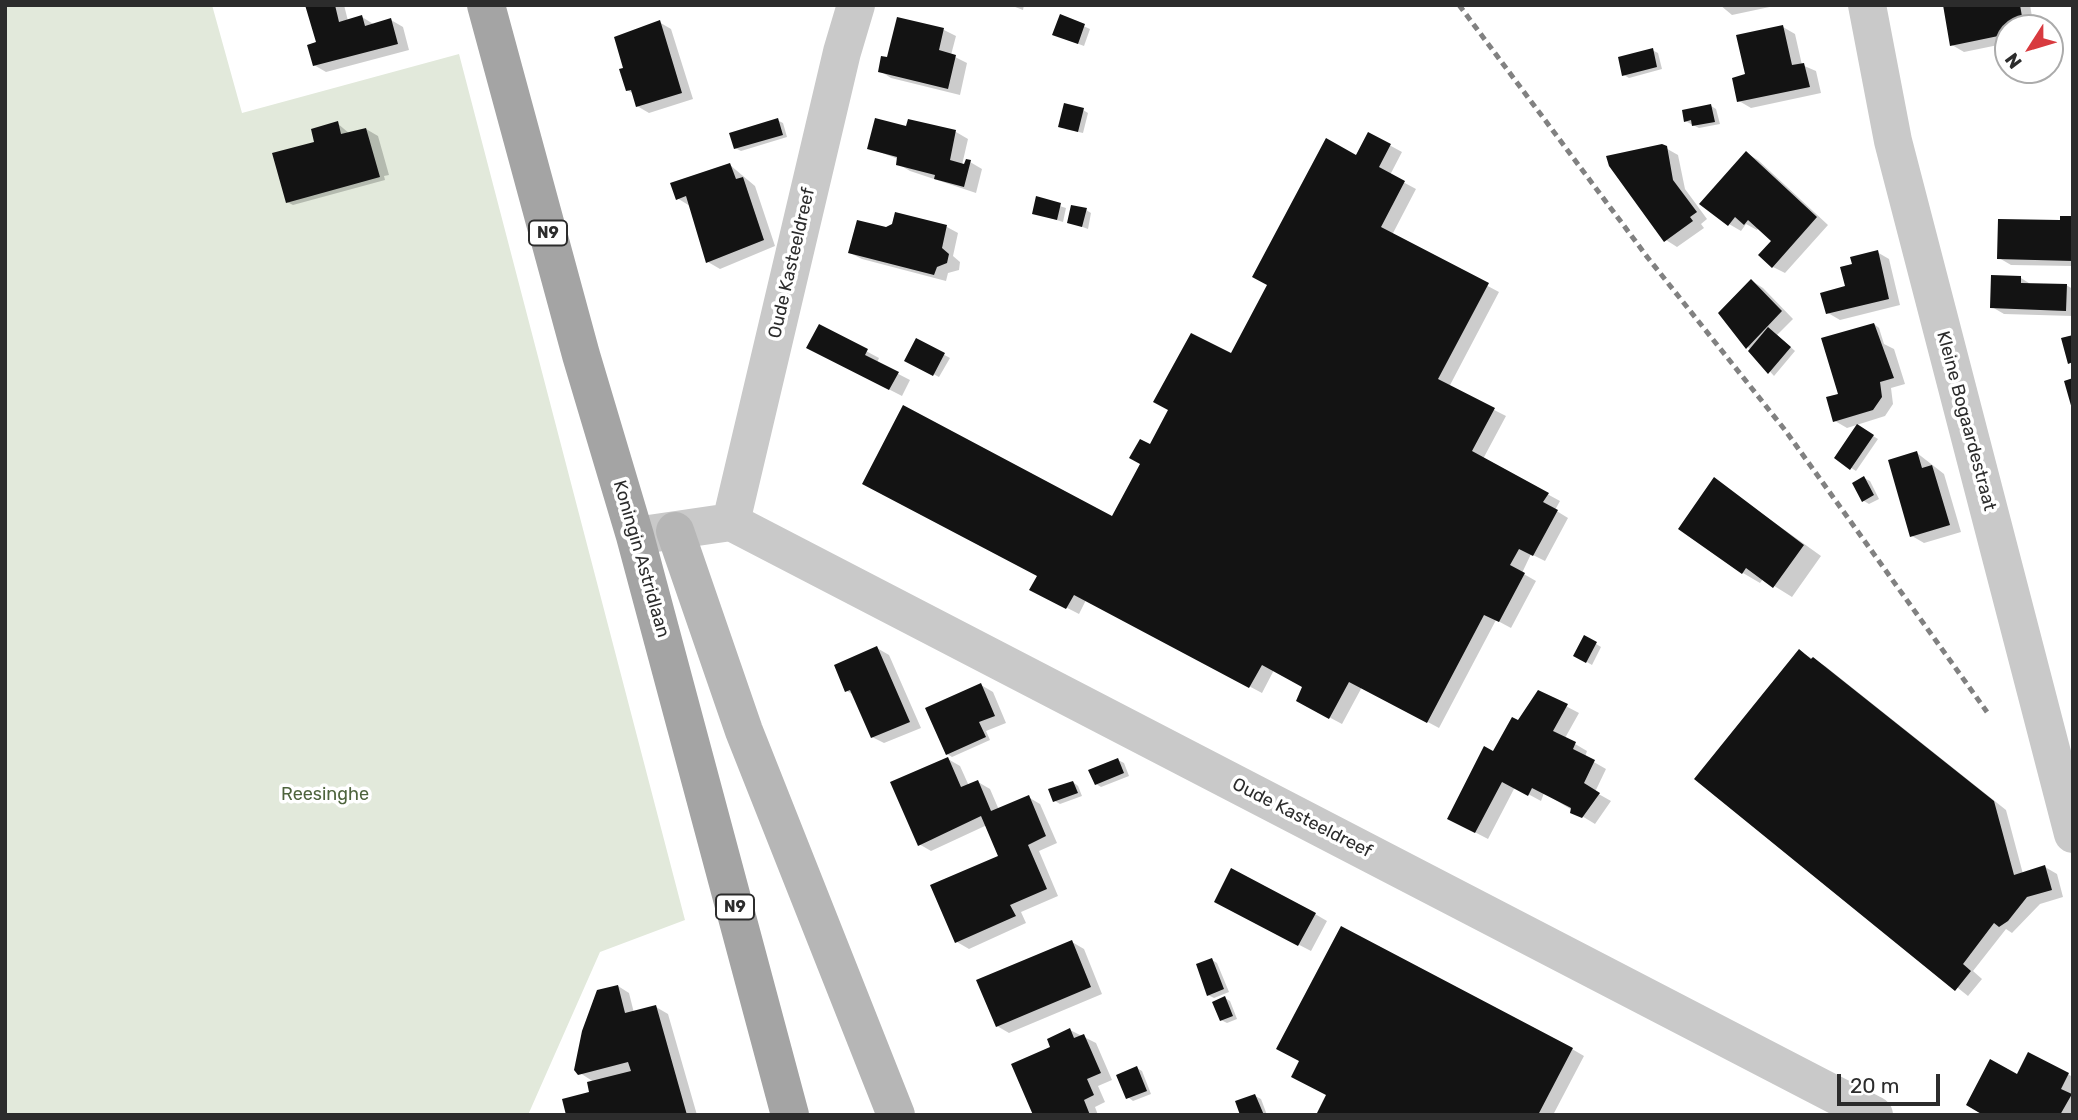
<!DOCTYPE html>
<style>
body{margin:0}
#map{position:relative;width:2078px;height:1120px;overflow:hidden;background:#fff;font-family:Rubik,sans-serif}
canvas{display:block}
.frame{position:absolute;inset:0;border:7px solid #2c2c2c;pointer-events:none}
.north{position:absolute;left:1994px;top:14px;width:70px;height:70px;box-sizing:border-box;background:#fff;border:2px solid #ababab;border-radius:50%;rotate:233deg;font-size:19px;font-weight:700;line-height:28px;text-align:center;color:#2c2c2c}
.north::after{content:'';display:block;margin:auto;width:24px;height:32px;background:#d83a3f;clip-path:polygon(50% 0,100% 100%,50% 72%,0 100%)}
.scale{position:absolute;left:1837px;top:1074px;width:103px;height:32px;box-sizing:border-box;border:4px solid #2c2c2c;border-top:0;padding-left:9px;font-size:21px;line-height:24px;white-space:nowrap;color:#2c2c2c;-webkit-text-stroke:5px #fff;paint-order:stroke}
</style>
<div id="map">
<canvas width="2078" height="1120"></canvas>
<div class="frame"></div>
<div class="north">N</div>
<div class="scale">20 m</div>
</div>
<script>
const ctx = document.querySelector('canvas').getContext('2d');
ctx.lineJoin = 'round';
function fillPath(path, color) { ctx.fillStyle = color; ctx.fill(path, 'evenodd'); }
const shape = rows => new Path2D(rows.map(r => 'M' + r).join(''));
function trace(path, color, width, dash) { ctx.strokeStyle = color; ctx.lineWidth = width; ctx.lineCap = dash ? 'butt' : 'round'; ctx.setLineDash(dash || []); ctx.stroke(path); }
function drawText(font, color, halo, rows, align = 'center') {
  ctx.font = font + ' Rubik,sans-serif'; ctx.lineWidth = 7; ctx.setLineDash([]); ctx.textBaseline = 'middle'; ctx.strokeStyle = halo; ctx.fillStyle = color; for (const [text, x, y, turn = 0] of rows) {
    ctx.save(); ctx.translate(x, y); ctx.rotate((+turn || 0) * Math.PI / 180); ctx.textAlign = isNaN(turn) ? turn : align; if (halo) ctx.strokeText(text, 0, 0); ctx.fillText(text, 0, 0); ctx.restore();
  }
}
fillPath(shape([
 [5,5,212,5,242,113,459,54,685,920,600,952,528,1115,5,1115]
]), '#e2e9db');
fillPath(shape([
 [307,5,344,5,348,21,362,17,375,25,391,20,403,27,409,50,326,72,314,65,318,43],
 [1010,5,1024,5,1023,10],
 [1720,5,1779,5,1732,15],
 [1952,5,2030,5,2034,28,2008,28,2008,43,1964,52,1952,45],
 [1061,16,1090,29,1084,46,1060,37],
 [898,19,944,30,956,36,951,55,967,63,960,95,891,78,880,71,888,59],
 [659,22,671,29,693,99,649,113,637,106,634,94,627,90,626,69],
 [1783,27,1795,34,1802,65,1816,71,1821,93,1751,108,1739,101,1747,75],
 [1652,50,1658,53,1662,69,1629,78,1624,75],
 [1711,106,1716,109,1720,124,1699,128,1685,121],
 [1083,110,1088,113,1083,133,1065,129],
 [777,120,783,123,787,137,741,151,735,148],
 [909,121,956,132,968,139,962,165,970,162,982,169,976,193,910,171,898,164,898,159,869,148,907,128],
 [337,123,350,134,366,129,378,136,389,175,384,176,385,180,293,205,287,202,316,143],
 [1369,134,1402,152,1390,175,1416,189,1392,235,1499,292,1449,387,1506,416,1483,459,1560,501,1555,510,1568,518,1545,561,1531,554,1522,573,1536,581,1511,628,1496,620,1439,728,1362,687,1342,724,1310,707,1304,686,1274,670,1262,693,1086,600,1079,614,1044,596,1113,518,1151,446,1232,356],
 [1662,146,1678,155,1685,189,1707,219,1701,224,1704,228,1677,247,1666,240],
 [1746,153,1758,160,1828,225,1785,273,1773,267,1774,241,1759,227,1757,230,1746,224,1741,231,1729,224],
 [730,165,755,186,775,246,720,269,708,262,690,206,677,198],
 [1037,199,1066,208,1063,222,1034,213],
 [1086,210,1091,213,1088,229,1069,222],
 [2073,218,2073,266,2011,265,1999,258],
 [947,227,958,233,953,256,960,262,959,270,948,273,946,281,862,259,850,253,886,229],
 [1877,252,1889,259,1900,305,1840,320,1828,313,1847,287,1854,266],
 [2021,278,2032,285,2066,285,2073,289,2073,316,2004,314,1992,307],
 [1752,281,1763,288,1793,319,1777,335,1795,351,1774,376,1748,347],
 [1874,324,1879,328,1884,344,1894,349,1905,384,1891,388,1893,404,1885,416,1847,428,1835,421,1840,395],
 [819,326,879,358,877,363,910,380,902,396,820,354],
 [917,340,950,358,939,377,906,360],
 [1857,426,1878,439,1856,471,1836,458],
 [1917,453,1944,474,1961,532,1924,543,1912,536],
 [1864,478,1870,481,1879,499,1869,504,1864,501],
 [1715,480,1821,556,1792,597,1763,579,1760,583,1743,573,1680,528],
 [1585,637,1601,647,1592,665,1575,655],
 [877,648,889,655,921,728,884,743,872,737,854,695,847,691],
 [1799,651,1825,666,2006,810,2023,874,2045,867,2057,874,2063,897,2040,904,2012,933,2006,929,1973,971,1982,979,1968,996,1696,779],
 [981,685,993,692,1006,723,986,731,990,740,952,757,947,754],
 [1539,692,1579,713,1565,738,1587,751,1585,757,1606,769,1595,792,1611,801,1595,824,1544,793,1541,801,1515,787,1488,839,1461,825,1494,754],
 [948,759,960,766,969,786,978,782,990,789,999,810,1028,797,1040,804,1057,843,1039,851,1058,896,1021,912,1026,923,969,949,957,942,1001,857,987,825,931,851,919,844],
 [1118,760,1124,763,1129,776,1101,787,1096,784],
 [1073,782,1078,786,1082,796,1060,804,1055,801],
 [1228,908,1315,914,1327,921,1311,951],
 [1072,942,1084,949,1102,994,1009,1033,997,1026],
 [1212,960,1217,963,1229,992,1214,998,1208,995],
 [618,986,629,993,634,1013,656,1007,668,1014,697,1115,568,1115,591,1093,594,1082,580,1073],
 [1225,998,1230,1001,1237,1019,1227,1023,1221,1020],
 [1070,1030,1096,1043,1112,1080,1098,1086,1105,1102,1095,1107,1098,1115,1034,1115,1052,1048],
 [1572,1049,1584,1056,1553,1115,1318,1115,1328,1095,1301,1061],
 [2029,1054,2073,1077,2073,1115,1986,1115,2018,1076],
 [1137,1068,1142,1071,1151,1094,1133,1101,1128,1097],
 [1255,1096,1261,1099,1267,1115,1242,1115]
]), '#0003');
fillPath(shape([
 [305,5,335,5,339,22,362,15,365,26,391,18,398,44,313,66,307,45,316,42],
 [1943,5,2020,5,2024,28,2008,28,2008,34,1950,46],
 [1060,14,1085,24,1078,44,1052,35],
 [897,17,944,28,939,50,956,55,948,89,878,72,881,56,887,57],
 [660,20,682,93,636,107,631,90,626,91,619,69,623,68,614,37],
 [1783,25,1792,65,1804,63,1810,87,1737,102,1732,78,1745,74,1736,35],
 [1653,48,1657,67,1622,76,1618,57],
 [1064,103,1084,108,1078,132,1058,127],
 [1711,104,1715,122,1692,126,1691,120,1684,122,1682,110],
 [778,118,783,135,734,149,729,133],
 [875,118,906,126,908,119,956,130,950,160,964,164,966,159,971,160,964,187,934,179,935,175,896,165,897,157,867,149],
 [338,121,341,134,366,128,380,177,286,203,272,153,314,142,311,129],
 [1368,132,1391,144,1379,167,1405,181,1381,227,1489,283,1438,379,1495,408,1472,451,1549,493,1543,502,1558,510,1533,556,1519,549,1510,565,1525,573,1499,622,1484,615,1427,723,1349,682,1329,719,1296,701,1302,687,1262,665,1249,688,1074,595,1066,609,1029,590,1037,576,862,484,903,405,1112,516,1140,464,1129,458,1140,439,1150,444,1168,410,1153,402,1191,333,1231,353,1267,285,1252,277,1326,138,1356,155],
 [1662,144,1667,146,1673,180,1697,212,1690,217,1693,221,1664,242,1609,166,1606,156],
 [1746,151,1817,217,1772,268,1758,255,1771,241,1748,220,1744,225,1735,217,1728,226,1699,204],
 [730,163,736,179,743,177,764,240,706,263,686,196,676,200,670,183],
 [1036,196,1061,203,1057,220,1032,214],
 [1071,205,1087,208,1082,227,1067,223],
 [895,212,947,225,942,248,949,254,947,263,937,267,934,275,848,253,857,220,886,227,892,224],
 [2060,216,2073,216,2073,261,1997,259,1998,219,2060,220],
 [1878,250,1889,299,1826,314,1820,293,1845,286,1840,267,1852,264,1850,257],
 [1991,275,2021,276,2021,283,2067,284,2066,311,1990,308],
 [1751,279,1782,311,1746,349,1718,313],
 [1874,323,1894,378,1880,382,1882,397,1873,410,1833,422,1826,397,1838,394,1821,338],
 [819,324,868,349,865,355,899,372,889,390,806,348],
 [1768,327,1791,347,1768,374,1748,351],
 [2073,335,2073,362,2068,364,2061,338],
 [916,338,945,353,933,376,904,361],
 [2073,378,2073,409,2072,409,2064,381],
 [1857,424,1874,435,1850,470,1834,458],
 [1917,451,1922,468,1932,465,1950,525,1910,537,1888,460],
 [1864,476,1874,495,1862,502,1852,483],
 [1714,477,1804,545,1773,588,1746,568,1742,574,1678,529],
 [1584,635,1597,642,1586,663,1573,656],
 [877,646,910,722,871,738,850,690,845,692,834,665],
 [1799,649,1811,659,1813,657,1994,801,2014,875,2045,865,2052,890,2027,897,2008,921,1999,927,1994,923,1963,964,1971,971,1955,991,1694,779],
 [981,683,995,716,979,722,986,737,946,755,925,708],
 [1538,690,1568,704,1553,731,1576,742,1573,749,1595,760,1584,783,1600,793,1582,818,1570,813,1571,808,1532,788,1528,796,1502,782,1475,833,1447,819,1484,746,1493,751,1512,717,1518,720],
 [948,757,961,787,978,780,991,811,1029,795,1046,836,1028,845,1047,889,1010,905,1016,916,955,943,930,885,998,856,981,816,918,846,890,782],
 [1118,758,1124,773,1095,785,1088,770],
 [1073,781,1078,793,1053,802,1048,789],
 [1231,868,1316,913,1298,946,1214,902],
 [1341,926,1573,1048,1538,1115,1316,1115,1326,1095,1291,1077,1299,1061,1276,1049],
 [1072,940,1091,987,996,1027,976,980],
 [1212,958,1224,989,1207,996,1196,964],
 [618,985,625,1013,656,1005,687,1115,566,1115,562,1099,589,1092,587,1082,631,1071,628,1062,578,1075,574,1070,582,1031,597,990],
 [1225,996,1233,1016,1220,1021,1212,1002],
 [1070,1028,1074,1038,1084,1034,1101,1073,1087,1079,1094,1095,1084,1100,1090,1115,1033,1115,1011,1064,1050,1047,1047,1039],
 [2028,1052,2069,1073,2061,1089,2072,1094,2060,1115,1983,1115,1966,1105,1990,1059,2017,1074],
 [1137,1066,1147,1091,1126,1099,1116,1075],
 [1255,1094,1264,1115,1240,1115,1235,1101]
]), '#131313');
trace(shape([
 [1867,5,1893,141,2073,834],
 [731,522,842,52,856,5],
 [642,535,731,522,1874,1115]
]), '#c9c9c9', 38);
trace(shape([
 [675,531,744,731,896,1115]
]), '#b6b6b6', 38);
trace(shape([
 [486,5,581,355,635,536,790,1115]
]), '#a4a4a4', 38);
trace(shape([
 [1459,5,1648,258,1785,430,1987,712]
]), '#818181', 5, [7, 5]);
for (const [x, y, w] of [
 [548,233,38],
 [735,907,38]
]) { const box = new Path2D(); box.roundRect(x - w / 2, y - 12.5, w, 25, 5); ctx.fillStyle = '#fff'; ctx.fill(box); trace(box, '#2c2c2c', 2); }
drawText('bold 16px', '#2c2c2c', null, [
 ["N9",548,233],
 ["N9",735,907]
]);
drawText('18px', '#2c2c2c', '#fff', [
 ["Oude Kasteeldreef",792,263,-77],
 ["Kleine Bogaardestraat",1966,421,75],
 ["Koningin Astridlaan",641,559,74],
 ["Oude Kasteeldreef",1302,818,27]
]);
drawText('18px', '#4e643d', '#fff', [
 ["Reesinghe",325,795]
]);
</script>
